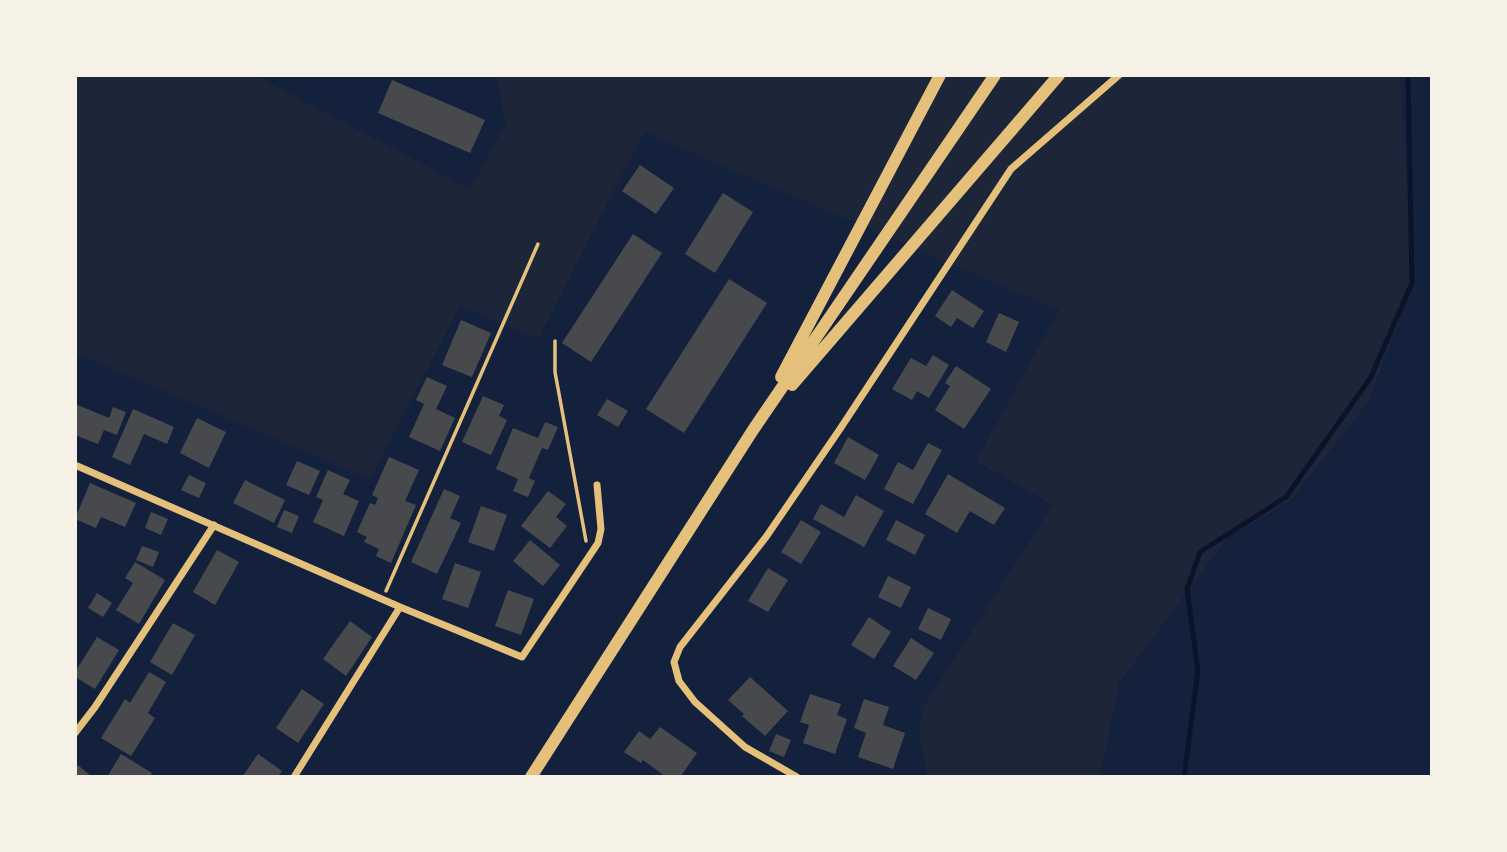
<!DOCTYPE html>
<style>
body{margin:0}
#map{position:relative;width:1507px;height:852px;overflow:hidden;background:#14213d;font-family:"Libre Baskerville",serif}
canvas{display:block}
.frame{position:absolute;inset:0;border:77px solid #f6f1e7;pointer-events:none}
</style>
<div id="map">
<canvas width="1507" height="852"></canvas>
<div class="frame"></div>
</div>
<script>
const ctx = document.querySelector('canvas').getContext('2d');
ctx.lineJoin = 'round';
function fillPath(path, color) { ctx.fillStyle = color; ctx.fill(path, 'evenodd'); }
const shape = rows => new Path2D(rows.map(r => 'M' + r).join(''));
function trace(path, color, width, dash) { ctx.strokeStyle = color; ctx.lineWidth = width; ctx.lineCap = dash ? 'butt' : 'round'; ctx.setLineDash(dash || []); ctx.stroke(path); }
fillPath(shape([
 [75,75,254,75,470,189,506,123,496,75,1400,75,1414,283,1368,402,1290,501,1228,537,1119,683,1100,777,928,777,919,736,922,709,1053,505,976,461,1059,310,644,132,538,339,460,306,370,479,75,353]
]), '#1d2539');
trace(shape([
 [1184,777,1198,671,1187,589,1200,552,1286,497,1371,377,1412,283,1408,75]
]), '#0b132b', 5);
fillPath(shape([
 [392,80,485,120,470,153,378,113],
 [640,165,674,188,656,214,622,191],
 [723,193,753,212,715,273,685,254],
 [633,234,662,253,591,362,562,343],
 [729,279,767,303,684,433,646,409],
 [952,290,984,311,973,328,957,318,951,327,935,316],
 [999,313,1019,322,1006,352,986,342],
 [461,320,491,333,472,377,442,365],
 [933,355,949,365,929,398,917,391,912,400,892,389,911,358,926,366],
 [956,366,991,389,964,429,935,410,950,386,945,383],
 [427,377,447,386,436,409,455,418,440,451,409,437,424,404,416,400],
 [483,396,504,405,499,416,507,420,491,455,462,442],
 [607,399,628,411,618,427,597,415],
 [75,404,109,418,113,407,126,412,117,435,104,430,98,444,75,435],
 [133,409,174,427,167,444,144,434,130,465,112,457],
 [197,418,226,432,209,468,180,453],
 [545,422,558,427,548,450,542,448,529,478,535,481,528,497,513,491,518,479,496,469,513,428,538,438],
 [848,437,879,455,865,480,834,463],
 [928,443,942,450,913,504,884,489,898,462,913,470],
 [389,457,419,470,405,501,416,505,391,563,376,556,379,549,364,542,367,537,357,532,370,503,375,505,378,498,372,495],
 [297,461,320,471,309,495,286,485],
 [328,470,350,480,343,494,359,501,344,536,313,522,323,500,316,497],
 [948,474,1005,508,994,525,970,511,957,533,925,514],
 [189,475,206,483,199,498,181,490],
 [245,480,285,500,274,523,233,503],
 [90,483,136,503,125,527,101,517,96,528,75,519],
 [444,489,460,496,450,518,461,523,437,574,411,562],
 [548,491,566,504,556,517,567,526,550,548,521,526],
 [856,495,884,511,864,547,813,519,821,504,844,517],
 [481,506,507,515,494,551,468,542],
 [284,510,299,516,292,533,277,527],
 [151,512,168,519,161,535,145,528],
 [801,520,821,532,801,564,781,552],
 [896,520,925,535,915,555,886,540],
 [530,540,560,565,543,586,513,561],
 [142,546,159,552,153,567,136,560],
 [217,550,239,562,215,605,193,592],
 [135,562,165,580,139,624,116,610,133,583,125,578],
 [455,563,481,572,468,608,442,599],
 [768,568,788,580,768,612,748,601],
 [888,576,911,587,901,608,878,597],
 [508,590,534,599,521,635,495,626],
 [97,593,112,603,103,617,88,608],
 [928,608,951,619,941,640,918,629],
 [869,617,891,632,874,659,851,645],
 [350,621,372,637,346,676,323,659],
 [173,623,195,635,172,675,150,662],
 [97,637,119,650,95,689,75,677,75,672],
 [911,638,934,653,916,680,893,666],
 [149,672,166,682,148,713,155,718,131,756,101,738,125,699,130,703],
 [750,677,788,711,765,736,742,716,744,714,728,700],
 [302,689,324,704,298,743,276,728],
 [810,694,841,704,837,715,847,719,835,754,803,743,809,725,800,722],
 [864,699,889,707,883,725,905,733,893,769,858,757,866,733,854,728],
 [660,727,697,753,680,777,666,777,643,760,641,763,624,752,639,731,650,739],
 [776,734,791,740,784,757,769,751],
 [121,754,152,773,150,777,107,777],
 [258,754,282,771,278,777,242,777],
 [78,765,92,777,75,777,75,768]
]), '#48494c');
trace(shape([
 [555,341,555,372,586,541],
 [386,591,538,244]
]), '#e5c07b', 3.5);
trace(shape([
 [75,465,400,607,522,657,598,543,601,529,597,485],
 [75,733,95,707,214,525],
 [294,777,400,607],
 [797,777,745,747,695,702,679,681,674,662,680,647,766,537,840,429,1011,169,1119,75]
]), '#e5c07b', 7);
trace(shape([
 [781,377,940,75],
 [792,385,1059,75],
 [531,777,753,430,995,75]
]), '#e5c07b', 12);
</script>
